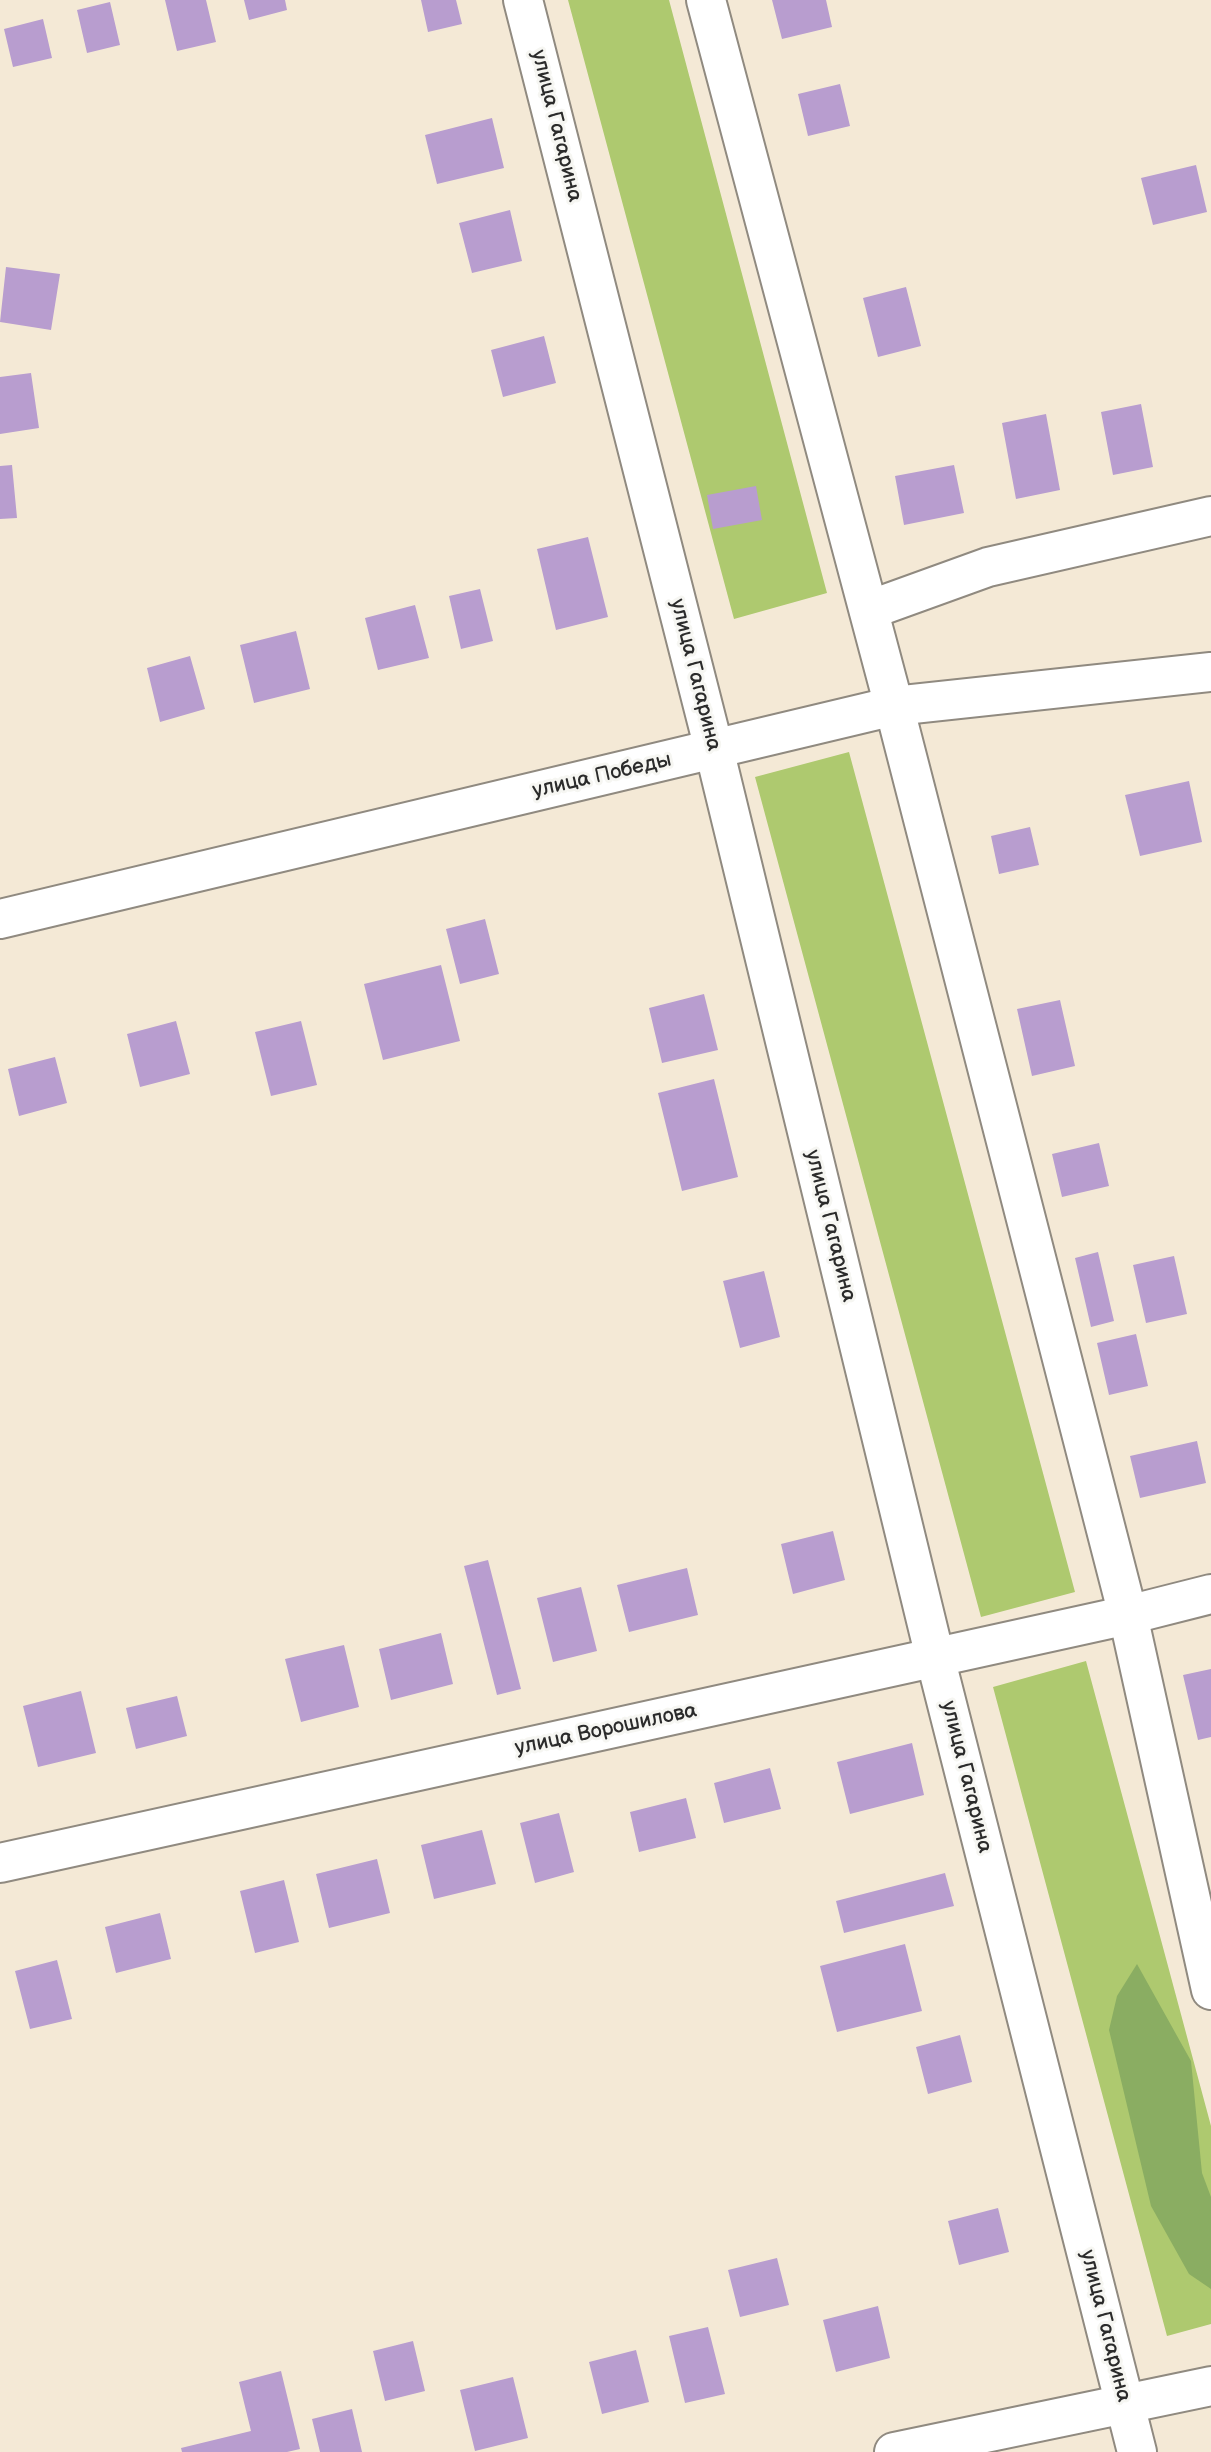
<!DOCTYPE html>
<meta charset="utf-8">
<style>
body{margin:0}
canvas{display:block;background:#f4e9d6}
</style>
<canvas width="1211" height="2452"></canvas>
<script>
const ctx = document.querySelector('canvas').getContext('2d');
ctx.lineJoin = 'round';
function fillPath(path, color) { ctx.fillStyle = color; ctx.fill(path, 'evenodd'); }
const shape = rows => new Path2D(rows.map(r => 'M' + r).join(''));
function trace(path, color, width, dash) { ctx.strokeStyle = color; ctx.lineWidth = width; ctx.lineCap = dash ? 'butt' : 'round'; ctx.setLineDash(dash || []); ctx.stroke(path); }
function drawText(font, color, halo, rows, align = 'center') {
  ctx.font = font + ' "Balsamiq Sans",sans-serif'; ctx.lineWidth = 6; ctx.setLineDash([]); ctx.textBaseline = 'middle'; ctx.strokeStyle = halo; ctx.fillStyle = color; for (const [text, x, y, turn = 0] of rows) {
    ctx.save(); ctx.translate(x, y); ctx.rotate((+turn || 0) * Math.PI / 180); ctx.textAlign = isNaN(turn) ? turn : align; if (halo) ctx.strokeText(text, 0, 0); ctx.fillText(text, 0, 0); ctx.restore();
  }
}
fillPath(shape([
 [568,0,669,0,827,593,734,619],
 [849,752,1075,1592,981,1617,755,777],
 [1086,1661,1211,2126,1211,2324,1167,2336,993,1687]
]), '#aec96f');
fillPath(shape([
 [1137,1964,1191,2061,1202,2173,1211,2197,1211,2289,1189,2274,1151,2206,1109,2030,1117,1996]
]), '#8aad62');
fillPath(shape([
 [165,0,206,0,216,42,177,51],
 [244,0,285,0,287,10,249,20],
 [421,0,456,0,462,24,428,32],
 [772,0,826,0,832,27,782,39],
 [110,2,120,45,87,53,77,10],
 [43,19,52,58,13,67,4,29],
 [840,84,850,126,808,136,798,94],
 [492,118,504,168,437,184,425,135],
 [1196,165,1207,212,1153,225,1141,178],
 [510,210,522,261,472,273,459,223],
 [6,267,60,274,51,330,0,322],
 [906,287,921,346,878,357,863,298],
 [544,336,556,383,503,397,491,350],
 [31,373,39,428,0,434,0,377],
 [1141,404,1153,467,1113,475,1101,412],
 [1046,414,1060,490,1016,499,1002,423],
 [12,465,17,518,0,519,0,466],
 [954,465,964,513,904,525,895,476],
 [756,486,762,520,713,529,707,495],
 [588,537,608,617,556,630,537,549],
 [480,589,493,641,461,649,449,596],
 [415,605,429,658,378,670,365,618],
 [296,631,310,689,254,703,240,645],
 [190,656,205,709,160,722,147,668],
 [1189,781,1202,842,1140,856,1125,795],
 [1030,827,1039,865,999,874,991,836],
 [485,919,499,974,460,984,446,929],
 [441,965,460,1041,383,1060,364,984],
 [704,994,718,1050,662,1063,649,1008],
 [1060,1000,1075,1066,1032,1076,1017,1009],
 [176,1021,190,1074,140,1087,127,1034],
 [301,1021,317,1085,271,1096,255,1032],
 [55,1057,67,1103,19,1116,8,1069],
 [714,1079,738,1177,682,1191,658,1093],
 [1099,1143,1109,1186,1062,1197,1052,1154],
 [1098,1252,1114,1321,1091,1327,1075,1258],
 [1174,1256,1187,1314,1146,1323,1133,1265],
 [764,1271,780,1337,740,1348,723,1281],
 [1136,1334,1148,1386,1109,1395,1097,1343],
 [1197,1441,1206,1483,1140,1498,1130,1456],
 [833,1531,845,1580,793,1594,781,1544],
 [488,1560,521,1689,497,1695,464,1566],
 [687,1568,698,1615,629,1632,617,1585],
 [581,1587,597,1651,553,1662,537,1598],
 [441,1633,453,1684,391,1700,379,1649],
 [344,1645,359,1707,301,1722,285,1659],
 [1211,1669,1211,1737,1198,1740,1183,1675],
 [81,1691,96,1753,38,1767,23,1706],
 [177,1696,187,1736,136,1749,126,1708],
 [912,1743,924,1795,850,1814,837,1762],
 [770,1768,781,1809,724,1823,714,1783],
 [686,1798,696,1838,639,1852,630,1812],
 [559,1813,574,1872,535,1883,520,1823],
 [482,1830,496,1884,434,1899,421,1845],
 [377,1859,390,1913,329,1928,316,1874],
 [945,1873,954,1906,844,1933,836,1901],
 [284,1880,299,1942,255,1953,240,1891],
 [160,1913,171,1959,116,1973,105,1927],
 [905,1944,922,2011,837,2032,820,1966],
 [57,1960,72,2019,30,2029,15,1971],
 [960,2035,972,2082,928,2094,916,2047],
 [998,2208,1009,2252,959,2265,948,2221],
 [777,2258,789,2305,740,2317,728,2270],
 [878,2306,890,2358,836,2372,823,2320],
 [708,2327,725,2394,685,2403,669,2336],
 [413,2341,425,2391,385,2401,373,2351],
 [636,2350,649,2402,602,2414,589,2362],
 [281,2371,300,2449,287,2452,182,2452,181,2448,251,2431,239,2382],
 [513,2377,528,2438,475,2451,460,2390],
 [352,2409,362,2452,320,2452,312,2419]
]), '#b89dcf');
const street = shape([
 [869,610,988,567,1211,516],
 [0,919,894,706,1211,672],
 [0,1863,1128,1615,1211,1594],
 [894,2452,1211,2386]
]);
const secondary = shape([
 [523,0,714,749,935,1657,1137,2452],
 [706,0,894,706,1128,1615,1211,1990]
]);
trace(street, '#908a80', 42);
trace(secondary, '#908a80', 42);
trace(street, '#fff', 38);
trace(secondary, '#fff', 38);
drawText('21px', '#2b2b2b', '#f6f6f2', [
 ["улица Гагарина",556,126,76],
 ["улица Гагарина",695,675,76],
 ["улица Победы",602,776,-13],
 ["улица Гагарина",830,1226,76],
 ["улица Ворошилова",606,1730,-12],
 ["улица Гагарина",966,1777,76],
 ["улица Гагарина",1105,2326,76]
]);
</script>
